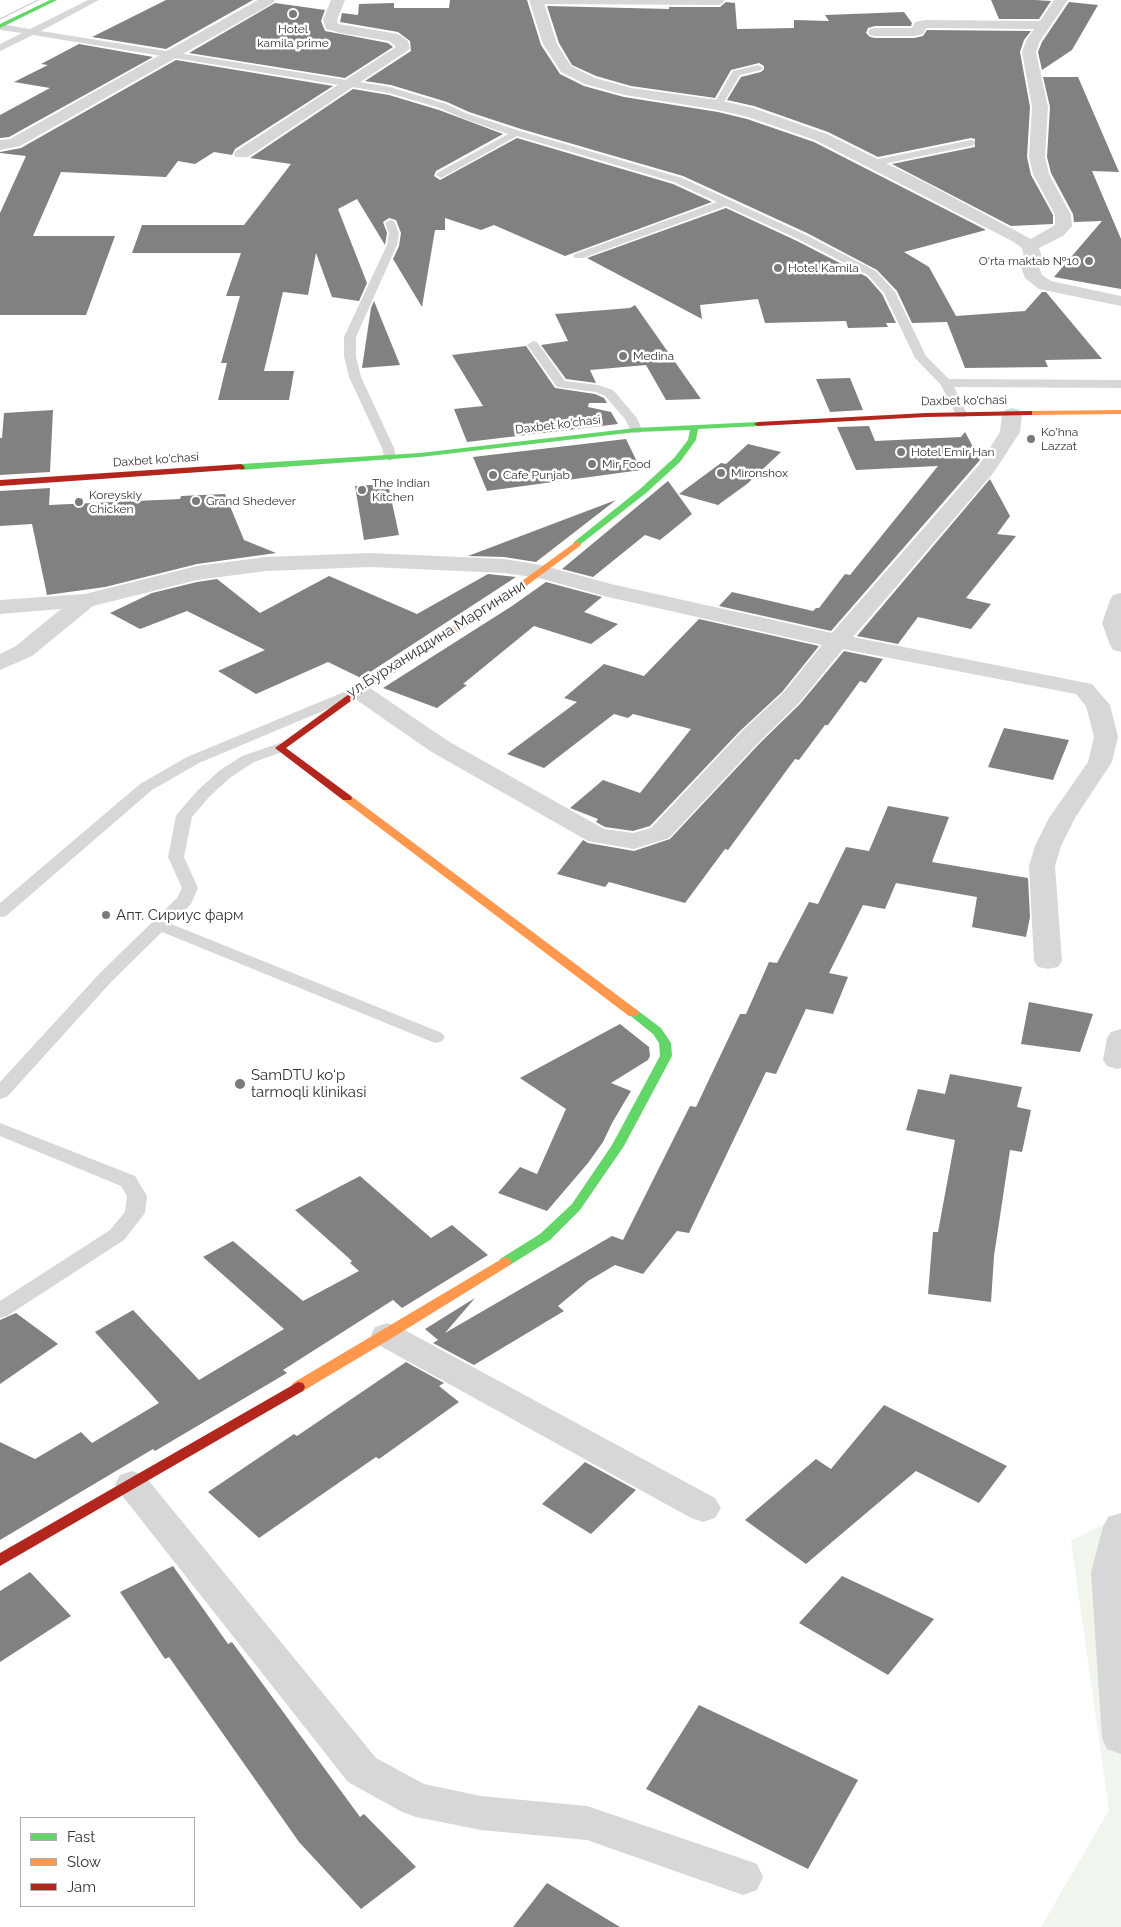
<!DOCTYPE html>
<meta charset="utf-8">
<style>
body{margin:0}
#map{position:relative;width:1121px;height:1927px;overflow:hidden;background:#fff;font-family:Raleway,sans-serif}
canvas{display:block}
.legend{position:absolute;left:20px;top:1817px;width:175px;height:90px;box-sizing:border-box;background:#fff;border:1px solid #adadad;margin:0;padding:6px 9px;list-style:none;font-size:15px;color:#333}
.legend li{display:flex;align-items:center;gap:10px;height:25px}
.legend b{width:25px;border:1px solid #adadad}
</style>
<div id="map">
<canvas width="1121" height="1927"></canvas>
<ul class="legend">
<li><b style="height:6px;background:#63d668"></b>Fast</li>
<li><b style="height:6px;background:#ff974d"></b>Slow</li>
<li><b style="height:6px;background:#b3261e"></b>Jam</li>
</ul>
</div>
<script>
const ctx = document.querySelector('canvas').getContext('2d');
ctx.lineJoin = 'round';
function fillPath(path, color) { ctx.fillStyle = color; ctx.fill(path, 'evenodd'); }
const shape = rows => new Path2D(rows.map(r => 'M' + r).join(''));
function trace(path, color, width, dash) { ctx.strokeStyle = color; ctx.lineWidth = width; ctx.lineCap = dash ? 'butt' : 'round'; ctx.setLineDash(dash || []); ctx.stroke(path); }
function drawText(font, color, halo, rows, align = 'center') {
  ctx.font = font + ' Raleway,sans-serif'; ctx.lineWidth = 5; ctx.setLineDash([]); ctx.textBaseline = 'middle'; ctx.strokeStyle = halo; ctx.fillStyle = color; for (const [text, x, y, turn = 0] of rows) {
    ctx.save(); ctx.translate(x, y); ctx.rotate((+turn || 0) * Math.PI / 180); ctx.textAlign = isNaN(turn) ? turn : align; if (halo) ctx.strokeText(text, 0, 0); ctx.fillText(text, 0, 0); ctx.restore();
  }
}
fillPath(shape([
 [1121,1515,1121,1927,1041,1927,1109,1810,1071,1541]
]), '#f0f5ed');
fillPath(shape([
 [166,0,253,0,166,49,92,37],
 [450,0,527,0,541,45,560,74,584,86,624,97,718,112,747,119,814,142,986,230,904,252,929,267,956,316,1025,311,1042,292,1046,292,1102,359,1045,360,1048,367,965,368,947,322,912,323,897,291,877,270,807,233,683,176,521,129,469,112,447,102,391,85,365,81,411,51,410,41,398,32,340,22,342,13,358,15,359,4,394,3,394,8,449,8],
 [991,0,1035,0,1051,1,1039,19,999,19],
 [726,2,735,3,737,29,794,28,794,20,829,21,825,15,904,12,912,23,911,26,875,26,868,28,866,33,870,37,875,38,914,38,923,36,927,30,1031,31,1024,40,1020,52,1030,107,1027,157,1031,175,1053,215,1053,224,1011,226,892,164,975,147,975,139,971,138,878,157,828,132,754,106,727,100,741,77,761,72,764,69,764,66,759,63,731,70,715,98,631,86,596,76,572,65,559,43,547,6,669,9,669,7,720,7],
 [1069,2,1098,5,1072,50,1042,70,1038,52,1042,42],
 [275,3,325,10,321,21,325,31,388,43,393,47,345,78,189,53],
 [79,44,153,57,9,137,0,138,0,115,50,88,14,82,48,65,41,64],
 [176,60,333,86,235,149,232,155,214,152,195,164,178,161,166,177,61,172,33,236,115,236,86,315,0,315,0,213,26,156,0,153,0,152,21,148],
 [1043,77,1078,77,1119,172,1092,171,1121,239,1121,289,1054,277,1102,221,1074,222,1073,214,1051,173,1047,157,1050,107],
 [353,89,389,95,439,110,503,134,436,171,434,176,440,180,517,138,673,184,712,202,565,256,494,225,481,230,445,218,445,230,435,230,422,307,393,259,399,246,401,233,396,220,389,218,383,222,387,233,385,245,357,199,338,209,367,283,359,301,332,297,316,253,308,295,283,292,264,371,294,371,289,400,218,400,227,363,221,363,240,296,226,296,241,253,132,253,142,225,244,225,291,164,250,158],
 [726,208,797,241,867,277,882,294,896,323,886,323,888,327,848,328,846,321,765,323,758,299,700,305,702,319,587,258],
 [374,301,400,365,362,368,371,308],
 [635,305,675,362,701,399,666,400,646,365,590,370,596,383,566,379,541,345,568,341,555,314,630,308],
 [526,346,555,388,595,394,604,398,607,403,589,403,588,407,611,412,618,424,467,442,454,409,483,406,452,355],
 [850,378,863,410,830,412,816,379],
 [53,410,50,472,0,475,0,438,2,438,4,413],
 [869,426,875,441,961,437,965,432,980,460,831,631,719,606,732,592,813,611,816,608,819,608,845,574,850,575,938,466,856,470,837,427],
 [626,439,641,470,487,491,473,457],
 [748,444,781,452,747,484,718,505,679,494,721,463,726,464],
 [990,479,1010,516,997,534,1016,536,966,598,991,604,971,629,918,617,898,644,857,636],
 [668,481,692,514,660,540,645,535,593,577,562,569],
 [388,484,399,535,364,540,355,486],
 [50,488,49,505,180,499,181,496,225,494,244,540,276,553,197,564,105,587,47,595,32,524,0,526,0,491],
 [616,500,536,562,504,557,468,556],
 [488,574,516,577,361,678,328,662,256,694,218,671,265,650,187,611,140,629,110,613,152,593,197,582,217,579,260,613,329,576,417,614],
 [546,582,602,597,584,612,618,624,591,644,534,626,463,684,467,685,437,708,383,688,512,606],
 [699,619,819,646,782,692,740,731,650,826,633,831,605,827,596,822,598,819,570,808,603,780,640,793,691,729,633,714,628,718,614,714,544,768,507,754,577,702,564,698,604,664,644,676],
 [844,651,883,659,866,683,860,681,828,725,825,725,799,760,795,759,728,850,725,849,685,903,609,882,605,887,557,874,583,840,588,843,634,851,670,839,760,743,800,704],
 [1004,728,1069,740,1053,780,988,767],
 [888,806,949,817,932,862,1028,878,1030,917,1026,937,972,927,977,897,896,883,885,909,863,905,829,973,848,977,833,1014,806,1009,776,1074,766,1072,689,1233,677,1231,643,1274,615,1265,588,1281,558,1306,564,1311,474,1365,433,1343,438,1340,425,1329,475,1298,445,1333,612,1236,623,1240,690,1106,696,1107,740,1014,746,1014,769,962,777,963,809,902,818,904,846,847,869,851],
 [1029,1002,1093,1014,1080,1052,1021,1044],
 [620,1024,649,1047,650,1056,648,1060,611,1083,631,1091,612,1123,603,1142,588,1163,547,1211,498,1193,520,1167,537,1174,566,1109,520,1078],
 [950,1074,1022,1087,1017,1107,1031,1110,1022,1152,1010,1150,994,1256,991,1302,928,1294,933,1232,938,1232,955,1140,906,1130,918,1089,945,1094],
 [360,1176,431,1238,452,1225,488,1255,402,1308,393,1300,283,1370,287,1373,155,1451,153,1449,0,1540,0,1442,35,1459,81,1432,92,1443,159,1403,95,1332,133,1310,199,1380,284,1329,203,1257,233,1241,303,1301,359,1271,350,1263,352,1261,295,1210],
 [16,1313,58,1344,0,1384,0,1320],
 [406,1362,444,1383,439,1386,459,1402,379,1459,376,1457,259,1538,208,1492,294,1434,297,1436],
 [884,1405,1007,1466,979,1503,916,1471,806,1564,745,1520,816,1459,831,1469],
 [585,1462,636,1490,591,1534,542,1504],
 [173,1566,228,1644,232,1642,360,1817,364,1814,416,1867,361,1909,299,1842,169,1657,165,1659,120,1592],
 [30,1572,71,1616,0,1662,0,1591],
 [842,1576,934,1619,888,1675,799,1623],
 [699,1705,858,1780,808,1869,646,1789],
 [547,1883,620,1927,513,1927]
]), '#818181');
fillPath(shape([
 [88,0,99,0,41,31,390,87,446,104,468,114,520,131,682,178,806,235,876,271,895,292,926,356,949,379,1121,380,1121,388,954,387,967,414,965,417,957,417,941,385,915,358,884,293,868,275,798,239,726,206,583,258,575,258,573,256,575,254,717,202,674,182,517,136,441,178,436,175,437,173,508,134,462,118,440,108,389,93,33,35,0,51,0,44,22,33,0,30,0,24,30,29,88,0],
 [533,0,724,0,724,2,720,5,537,4,534,3,533,0],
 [758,65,763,68,761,70,740,75,721,107,715,107,713,105,733,71,758,65],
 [971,140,975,141,975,145,874,166,869,163,874,160,971,140],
 [390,220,394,221,399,233,397,245,356,337,356,356,361,377,394,448,396,457,390,461,384,457,382,448,349,377,344,356,344,337,387,245,389,233,385,223,390,220],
 [533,341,537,342,565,381,598,385,613,390,637,418,642,430,640,433,632,433,625,419,605,396,596,392,557,387,527,345,533,341],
 [344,692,349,694,352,697,349,700,199,763,152,790,6,916,0,917,0,903,140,784,187,757,344,692],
 [280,743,285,745,288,748,285,751,254,762,231,777,210,796,192,817,184,857,198,888,191,904,171,924,442,1033,445,1037,442,1041,436,1043,430,1041,162,932,112,981,7,1097,0,1099,0,1082,100,973,177,898,182,888,168,857,176,816,178,813,198,790,219,771,242,756,280,743],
 [0,1123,135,1176,147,1196,145,1213,124,1240,7,1316,0,1318,0,1301,110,1230,125,1212,127,1196,121,1186,0,1136,0,1123]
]), '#d7d7d7');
fillPath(shape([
 [258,0,275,0,273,3,20,146,0,150,0,140,10,139,258,0],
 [331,0,345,0,337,20,338,24,398,34,408,41,410,49,248,157,236,157,234,154,236,151,396,47,389,41,340,33,326,29,323,20,331,0],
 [529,0,543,0,557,44,571,66,595,78,631,88,718,100,753,108,827,134,928,184,1031,239,1055,225,1055,215,1033,174,1029,157,1032,107,1022,52,1026,41,1034,29,926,28,923,34,914,36,875,36,870,35,868,32,870,29,875,28,912,28,915,22,925,20,1040,21,1054,0,1068,0,1040,41,1036,52,1048,107,1045,157,1049,174,1071,215,1072,226,1063,236,1039,248,1042,257,1039,267,1042,275,1051,281,1121,296,1121,306,1039,289,1025,278,1021,267,1024,257,1022,248,1012,241,815,140,748,117,718,110,625,95,585,84,561,72,543,44,529,0],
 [1012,408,1019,410,1022,414,1020,432,994,472,853,637,1092,684,1110,705,1118,737,1112,762,1075,818,1061,846,1055,866,1062,961,1058,967,1048,969,1038,967,1034,961,1029,866,1035,846,1049,818,1088,762,1094,737,1086,706,1076,694,843,649,799,703,759,742,669,838,634,849,588,841,430,751,351,696,347,691,351,686,359,684,367,686,448,741,604,829,633,833,651,828,741,732,783,693,822,645,608,597,539,578,504,573,370,567,266,571,197,580,93,606,32,656,0,670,0,654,16,646,61,609,0,614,0,600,85,594,197,566,266,557,370,553,504,559,541,565,611,584,832,633,979,465,1000,432,1002,414,1005,410,1012,408],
 [1121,593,1121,652,1113,650,1110,645,1102,623,1110,600,1113,595,1121,593],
 [1121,1029,1121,1068,1117,1069,1107,1066,1103,1060,1107,1038,1111,1032,1121,1029],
 [387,1323,399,1327,715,1498,721,1508,715,1518,703,1522,691,1518,375,1343,371,1335,375,1327,387,1323],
 [132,1471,144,1475,376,1758,424,1784,481,1796,587,1806,743,1859,757,1864,763,1877,757,1890,743,1895,587,1840,481,1830,416,1817,402,1812,348,1782,120,1493,115,1484,120,1475,132,1471],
 [1121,1513,1121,1754,1107,1749,1102,1738,1091,1572,1103,1527,1108,1517,1121,1513]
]), '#d7d7d7');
fillPath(shape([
 [50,0,57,0,0,28,0,24,50,0],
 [758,422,762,424,761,426,698,429,696,440,680,462,646,493,577,547,573,544,574,542,640,489,674,458,688,440,690,430,636,432,420,457,241,470,237,467,241,464,420,453,636,428,758,422],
 [633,1009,637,1010,661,1028,671,1043,672,1056,624,1146,580,1210,550,1240,510,1265,500,1265,499,1262,500,1259,540,1234,572,1204,612,1145,660,1056,659,1043,653,1034,627,1013,633,1009]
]), '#63d668');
fillPath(shape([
 [1121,410,1121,414,1029,415,1025,413,1029,411,1121,410],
 [577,541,581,544,580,546,506,601,425,653,419,653,419,649,500,597,577,541],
 [347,795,351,796,637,1010,639,1013,637,1016,629,1016,343,800,342,798,347,795],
 [505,1257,510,1259,511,1262,510,1265,392,1338,303,1391,298,1392,293,1391,291,1387,293,1383,505,1257]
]), '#ff974d');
fillPath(shape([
 [1029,411,1032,411,1032,415,926,417,758,426,754,424,758,422,926,413,1029,411],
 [241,464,245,467,244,469,0,486,0,480,241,464],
 [422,648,427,651,425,653,362,693,286,748,351,796,352,798,351,800,343,800,275,748,356,689,422,648],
 [298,1382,303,1383,305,1387,303,1391,0,1566,0,1553,298,1382]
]), '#b3261e');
trace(shape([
 [0,19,38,0]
]), '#bebebe', 1);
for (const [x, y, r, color] of [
 [293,14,5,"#7a7a7a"],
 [1089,261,5,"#7a7a7a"],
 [778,268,5,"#7a7a7a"],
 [623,356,5,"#7a7a7a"],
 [1031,439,5,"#7a7a7a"],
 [901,452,5,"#7a7a7a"],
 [592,464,5,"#7a7a7a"],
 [721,473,5,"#7a7a7a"],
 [493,475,5,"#7a7a7a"],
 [362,490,5,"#7a7a7a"],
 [196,501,5,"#7a7a7a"],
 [79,502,5,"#7a7a7a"],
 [106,915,5,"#7a7a7a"],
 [240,1084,6,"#7a7a7a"]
]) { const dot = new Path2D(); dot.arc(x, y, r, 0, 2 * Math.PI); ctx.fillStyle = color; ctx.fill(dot); trace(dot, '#fff', 2); }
drawText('12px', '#333', '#fff', [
 ["Hotel",293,29,"center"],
 ["kamila prime",293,43,"center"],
 ["O'rta maktab №10",1079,261,"right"],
 ["Hotel Kamila",788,268],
 ["Medina",633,356],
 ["Ko'hna",1041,432],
 ["Lazzat",1041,446],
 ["Hotel Emir Han",911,452],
 ["Mir Food",602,464],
 ["Mironshox",731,473],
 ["Cafe Punjab",503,475],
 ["The Indian",372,483],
 ["Kitchen",372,497],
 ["Koreyskiy",89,495],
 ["Chicken",89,509],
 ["Grand Shedever",206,501]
], 'left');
drawText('12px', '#333', '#fff', [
 ["Daxbet ko'chasi",964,401,-1],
 ["Daxbet ko'chasi",558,425,-7],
 ["Daxbet ko'chasi",156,460,-4]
]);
drawText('15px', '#333', '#fff', [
 ["ул.Бурханиддина Маргинани",436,639,-32]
]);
drawText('15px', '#333', '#fff', [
 ["Апт. Сириус фарм",116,915],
 ["SamDTU ko‘p",251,1075],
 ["tarmoqli klinikasi",251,1092]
], 'left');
</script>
